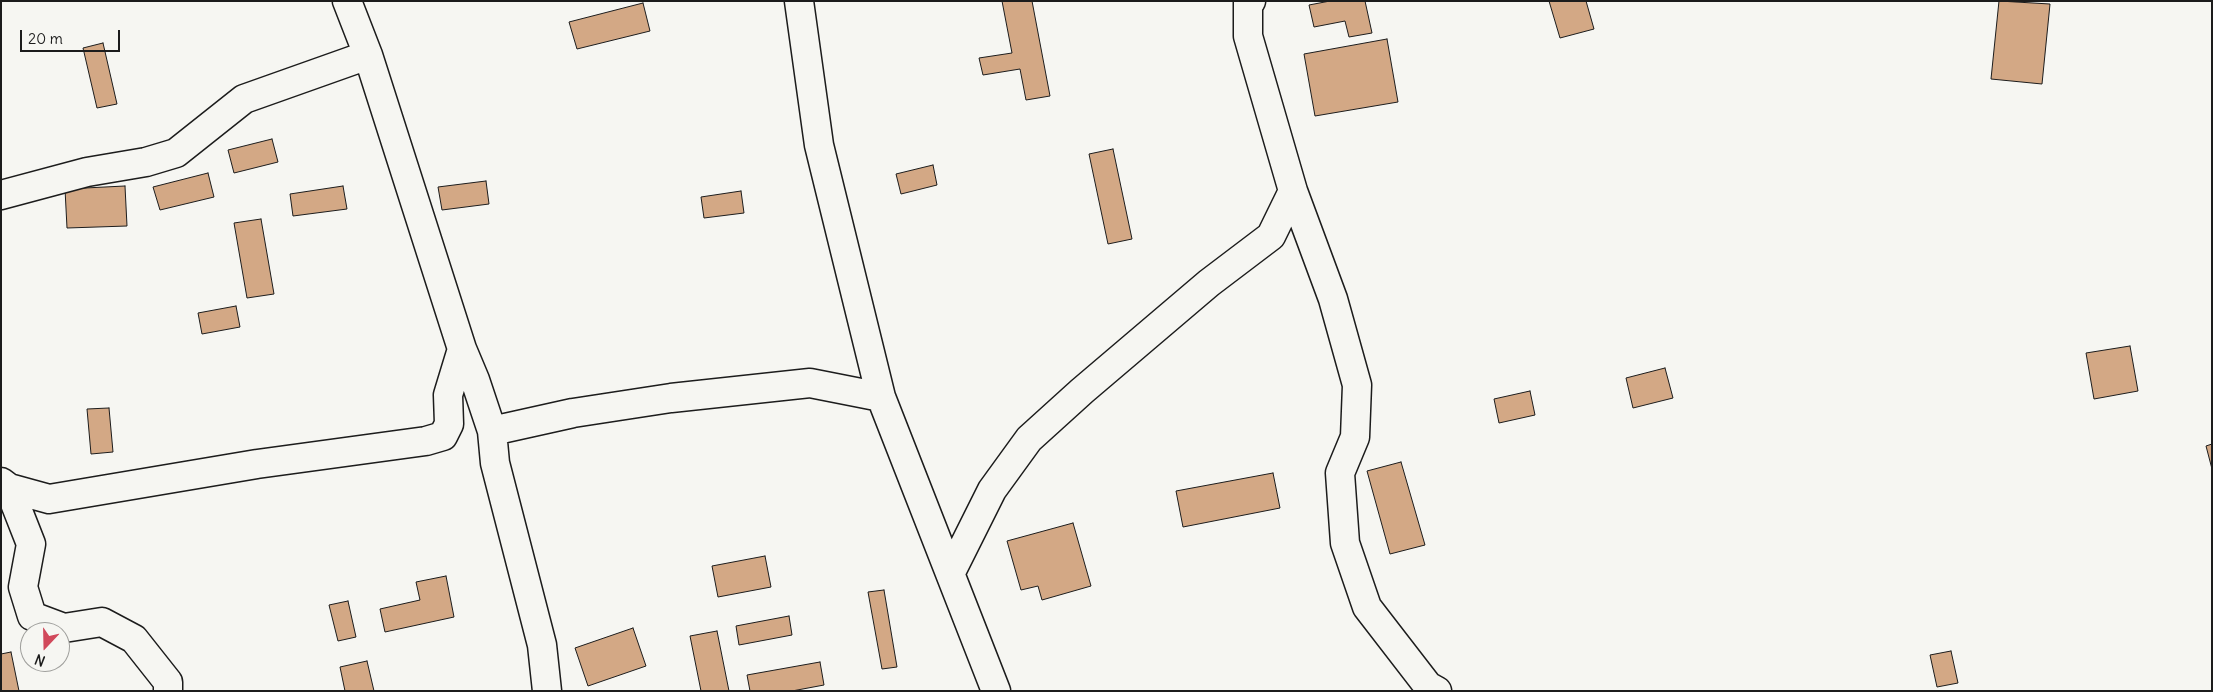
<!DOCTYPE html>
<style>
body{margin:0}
#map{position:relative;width:2213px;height:692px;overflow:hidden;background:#f6f6f2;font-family:Delius,sans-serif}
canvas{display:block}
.frame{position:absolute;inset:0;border:2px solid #1c1c1c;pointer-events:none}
.north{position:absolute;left:20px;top:622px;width:50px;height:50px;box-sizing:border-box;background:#f6f6f2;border:1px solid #9f9f9c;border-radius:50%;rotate:201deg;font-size:14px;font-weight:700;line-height:20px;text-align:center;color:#1c1c1c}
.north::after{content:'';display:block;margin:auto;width:18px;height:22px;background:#d1495b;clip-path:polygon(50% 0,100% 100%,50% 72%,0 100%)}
.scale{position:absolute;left:20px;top:30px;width:100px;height:22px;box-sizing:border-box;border:2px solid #1c1c1c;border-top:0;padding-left:6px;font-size:15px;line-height:18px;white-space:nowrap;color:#1c1c1c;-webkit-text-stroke:4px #f6f6f2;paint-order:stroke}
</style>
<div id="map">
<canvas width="2213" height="692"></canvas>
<div class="frame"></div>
<div class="north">N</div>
<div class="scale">20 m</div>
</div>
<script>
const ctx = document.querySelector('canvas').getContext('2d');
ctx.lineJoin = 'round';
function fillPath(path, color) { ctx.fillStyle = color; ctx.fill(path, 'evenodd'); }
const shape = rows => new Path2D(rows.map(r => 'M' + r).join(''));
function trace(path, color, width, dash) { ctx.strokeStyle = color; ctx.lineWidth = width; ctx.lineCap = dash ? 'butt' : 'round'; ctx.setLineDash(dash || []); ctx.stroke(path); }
const building = shape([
 [1002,1,1032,1,1050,96,1026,100,1020,69,983,75,979,58,1012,53,1002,1],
 [1330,1,1365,1,1372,33,1349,37,1345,21,1314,27,1309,5,1330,1],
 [1549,1,1586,1,1594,29,1560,38,1549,1],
 [1999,1,2050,4,2042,84,1991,79,1999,1],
 [643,3,650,31,577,49,569,22,643,3],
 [1387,39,1398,102,1315,116,1304,54,1387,39],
 [103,43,117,104,97,108,83,48,103,43],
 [272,139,278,162,234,173,228,150,272,139],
 [1113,149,1132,239,1108,244,1089,154,1113,149],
 [933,165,937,185,901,194,896,174,933,165],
 [208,173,214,197,160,210,153,187,208,173],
 [486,181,489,204,442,210,438,187,486,181],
 [125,186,127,226,67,228,65,189,125,186],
 [343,186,347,209,293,216,290,194,343,186],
 [741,191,744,213,704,218,701,197,741,191],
 [261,219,274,294,247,298,234,223,261,219],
 [236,306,240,327,202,334,198,313,236,306],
 [2130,346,2138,391,2094,399,2086,353,2130,346],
 [1665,368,1673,398,1633,408,1626,378,1665,368],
 [1530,391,1535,415,1499,423,1494,399,1530,391],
 [109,408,113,452,91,454,87,409,109,408],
 [2212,444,2212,469,2206,446,2212,444],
 [1401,462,1425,545,1390,554,1367,471,1401,462],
 [1273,473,1280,508,1183,527,1176,491,1273,473],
 [1073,523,1091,586,1042,600,1038,586,1021,590,1007,541,1073,523],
 [765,556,771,587,718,597,712,566,765,556],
 [446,576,454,617,385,632,380,609,420,600,416,582,446,576],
 [884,590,897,667,882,669,868,592,884,590],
 [348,601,356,637,338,641,329,605,348,601],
 [789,616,792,635,739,645,736,626,789,616],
 [633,628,646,666,588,686,575,648,633,628],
 [717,631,729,691,701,691,690,636,717,631],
 [1951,651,1958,683,1937,687,1930,655,1951,651],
 [11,652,19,691,1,691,1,654,11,652],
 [367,661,374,691,345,691,340,667,367,661],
 [820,662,824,685,792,691,750,691,747,675,820,662]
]);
fillPath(building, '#d3a885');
trace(building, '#1c1c1c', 1);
const minor = shape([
 [347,1,368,55,462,349,475,380,492,431,573,413,671,398,810,383,881,397],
 [799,1,819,145,881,397,996,691],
 [1293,191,1333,299,1357,385,1355,437,1340,473,1345,543,1367,607,1428,686,1437,691],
 [1,195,87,172,146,162,176,153,244,99,368,55],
 [492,431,495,463,542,645,547,691],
 [1,482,9,488,49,499,257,464,426,441,443,436,449,424,448,395,462,349],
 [9,488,31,544,23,587,32,616,64,628,102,622,134,639,168,682,168,691],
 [951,572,992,490,1029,439,1082,391,1209,283,1271,236,1293,191,1248,36,1248,3,1251,1]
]);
trace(minor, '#1c1c1c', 31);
trace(minor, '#f6f6f2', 28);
</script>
